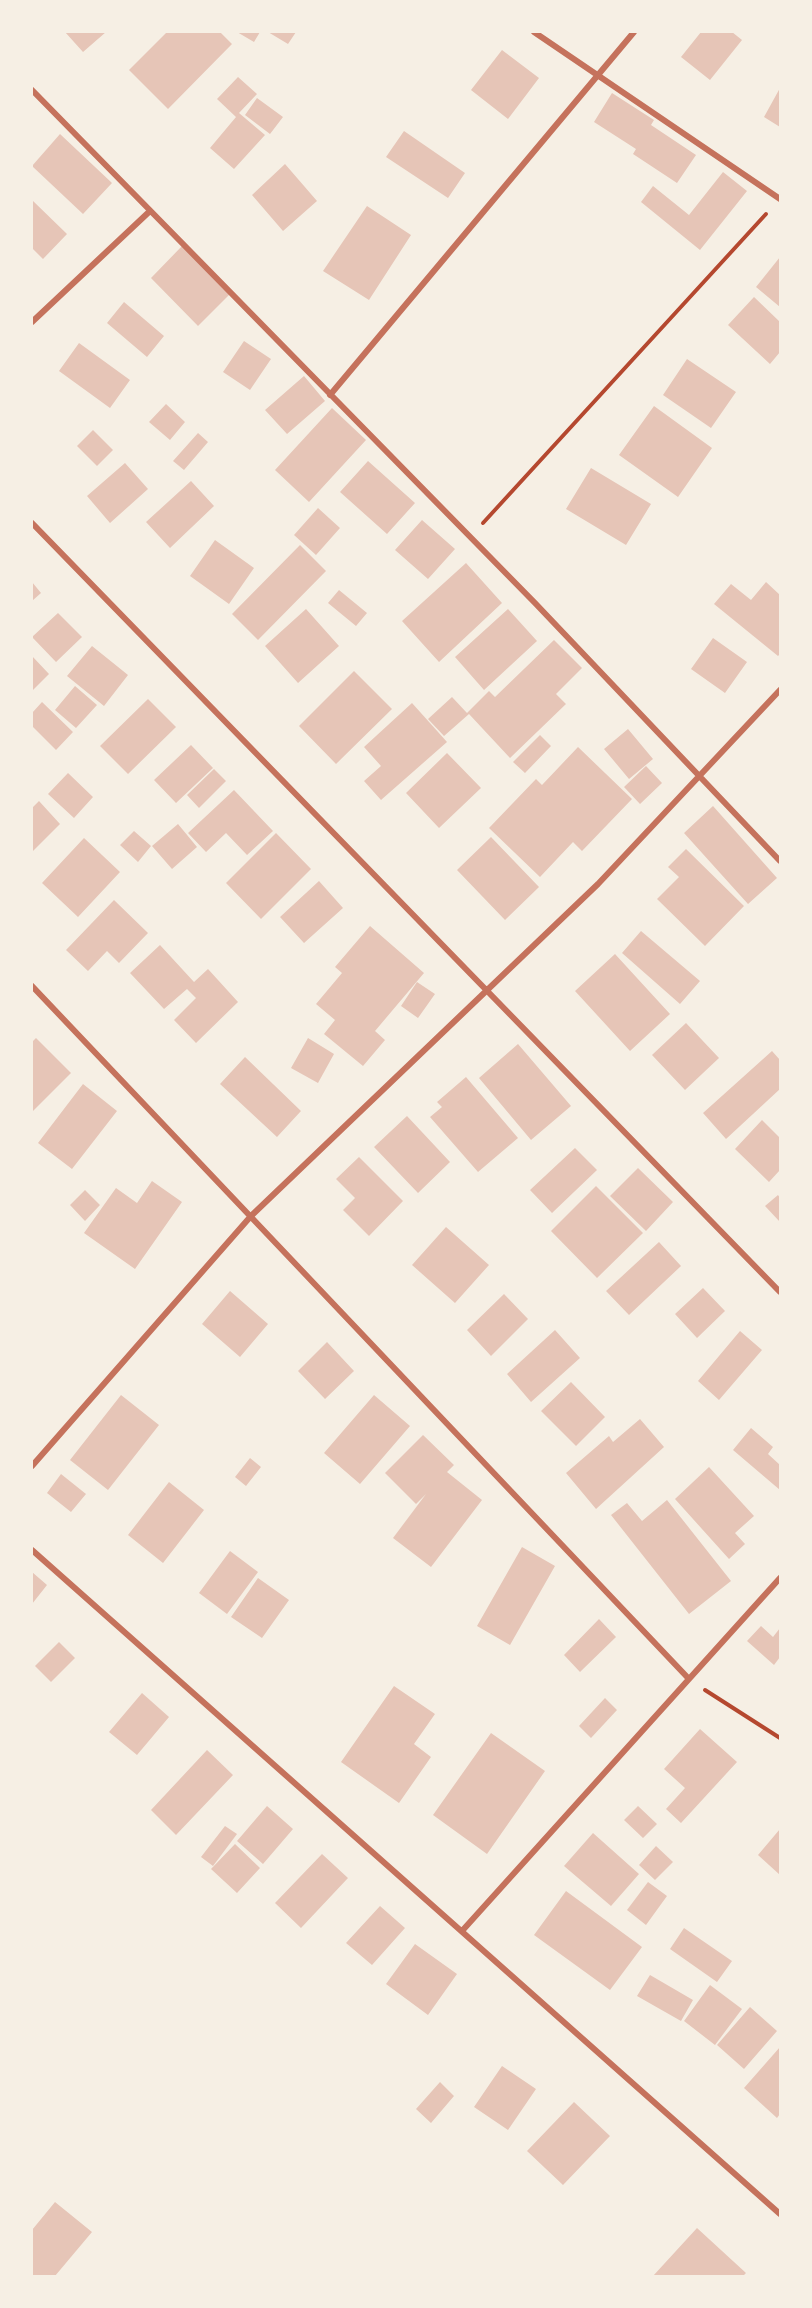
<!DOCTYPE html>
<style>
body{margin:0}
#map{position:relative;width:812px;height:2308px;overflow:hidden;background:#f6efe4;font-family:Helvetica,sans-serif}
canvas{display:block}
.frame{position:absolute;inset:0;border:33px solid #f6efe4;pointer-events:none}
</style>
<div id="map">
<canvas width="812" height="2308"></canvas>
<div class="frame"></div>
</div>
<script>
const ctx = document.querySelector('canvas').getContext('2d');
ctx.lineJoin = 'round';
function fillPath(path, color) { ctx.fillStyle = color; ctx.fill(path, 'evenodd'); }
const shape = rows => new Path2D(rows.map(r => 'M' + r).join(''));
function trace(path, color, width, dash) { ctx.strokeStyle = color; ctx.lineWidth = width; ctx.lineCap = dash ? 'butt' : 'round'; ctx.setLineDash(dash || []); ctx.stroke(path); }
fillPath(shape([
 [65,32,106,32,83,52],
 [167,32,220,32,232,44,168,109,129,70],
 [237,32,260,32,254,42],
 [268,32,296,32,288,44],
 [701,32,732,32,742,40,710,80,681,57],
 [502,50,539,78,508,119,471,90],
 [238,77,257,94,239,113,265,135,234,169,210,148,236,117,217,99],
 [780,88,780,127,764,117],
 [612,93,654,120,651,125,696,155,677,183,633,154,636,149,594,122],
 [257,98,283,117,270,134,245,115],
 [404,131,465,173,448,198,386,157],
 [60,134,112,183,83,214,32,166],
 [285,164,317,201,283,231,252,195],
 [723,172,747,191,700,250,641,202,653,186,689,215],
 [32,200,67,234,43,259,32,248],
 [367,206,411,235,369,300,323,271],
 [183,245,231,293,198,326,151,278],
 [780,257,780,307,756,287],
 [754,297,780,322,780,352,770,364,728,325],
 [124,302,164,336,147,357,107,323],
 [244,341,271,359,250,390,223,372],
 [79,343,130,380,110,408,59,371],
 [687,359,736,392,711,428,663,395],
 [304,376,325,401,287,434,265,410],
 [166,404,185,422,170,440,149,422],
 [654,406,712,448,678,497,619,455],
 [332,408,366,440,309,502,275,470],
 [93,430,113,450,97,466,77,446],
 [198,433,208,442,184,470,173,461],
 [368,461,415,503,387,534,340,492],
 [125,463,148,489,110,523,87,496],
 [591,468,651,504,626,545,566,509],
 [191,481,214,506,170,548,146,522],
 [318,508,340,528,316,555,294,535],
 [422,520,455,549,428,579,395,550],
 [215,540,254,568,229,604,190,576],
 [300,545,326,571,258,640,232,614],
 [466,563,502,603,439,662,402,621],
 [32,582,41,593,32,601],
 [766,582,780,595,780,654,778,656,714,604,731,584,751,600],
 [339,590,367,613,356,626,328,603],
 [306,609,339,646,298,683,265,646],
 [508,609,537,641,484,690,455,657],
 [58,613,82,637,56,662,32,637],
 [713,638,747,662,725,693,691,669],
 [554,640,582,668,556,694,566,704,510,758,469,714,444,736,428,719,452,697,467,713,489,691,495,697],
 [92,646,128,675,104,706,67,676],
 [32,656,49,674,32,691],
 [354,671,392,709,336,764,299,726],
 [75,686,97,705,76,728,55,710],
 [148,699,176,727,128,774,100,746],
 [42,702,73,732,56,750,32,726,32,713],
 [412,703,447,742,381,800,364,781,381,766,364,747],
 [628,729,653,759,629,779,604,749],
 [540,735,551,746,525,773,513,762],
 [191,745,213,768,176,803,154,780],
 [578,747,632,799,582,851,573,842,540,877,489,828,536,779,542,785],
 [447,753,481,788,439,828,406,793],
 [646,766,662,783,640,804,624,787],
 [214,769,226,781,199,808,187,795],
 [68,773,93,797,74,818,48,794],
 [234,790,273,831,247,855,226,833,206,852,188,833],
 [39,801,60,824,32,852,32,808],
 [713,806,777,878,748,904,684,833],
 [178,824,197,847,172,869,152,846],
 [134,831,151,846,138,862,120,845],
 [276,833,311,869,261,919,226,883],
 [491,837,539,887,505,920,457,870],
 [84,838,120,872,78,917,42,883],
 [686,849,744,906,705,946,657,899,679,877,668,867],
 [319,881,343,908,304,943,280,917],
 [114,900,148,933,119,963,107,951,88,971,66,950],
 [370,926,424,973,375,1031,385,1040,363,1066,324,1034,335,1020,316,1004,342,973,335,967],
 [641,931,700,981,680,1004,622,953],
 [160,945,194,982,208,969,238,1002,196,1043,174,1020,196,998,187,989,164,1009,130,973],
 [615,954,670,1014,630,1051,575,991],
 [417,982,435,994,418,1018,401,1006],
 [686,1023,719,1058,685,1090,652,1055],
 [36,1038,71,1073,32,1112,32,1042],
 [308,1038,334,1054,318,1083,291,1068],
 [518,1044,571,1106,531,1140,479,1078],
 [772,1051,780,1060,780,1089,726,1139,703,1113],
 [245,1057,301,1111,277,1137,220,1084],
 [466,1077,518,1138,478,1172,430,1117,442,1107,437,1102],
 [83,1084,117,1111,72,1169,38,1143],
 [407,1116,450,1162,418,1193,374,1147],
 [762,1120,780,1138,780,1170,769,1182,735,1149],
 [575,1148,597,1170,552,1213,530,1190],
 [359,1157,403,1201,369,1236,343,1210,355,1198,336,1179],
 [638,1168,673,1202,646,1231,610,1196],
 [152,1181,182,1202,135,1269,84,1233,116,1188,137,1203],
 [596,1186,643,1233,597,1278,551,1231],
 [85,1190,100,1205,85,1221,70,1205],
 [778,1195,780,1198,780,1222,765,1206],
 [446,1227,489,1265,455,1303,412,1265],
 [659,1242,681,1266,629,1315,606,1291],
 [703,1288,725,1311,697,1338,675,1314],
 [230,1291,268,1324,240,1357,202,1324],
 [504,1294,528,1319,491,1356,467,1330],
 [555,1330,580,1358,531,1402,507,1374],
 [740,1331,762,1350,719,1400,698,1381],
 [327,1342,354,1371,325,1399,298,1371],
 [571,1382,605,1417,576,1446,541,1411],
 [121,1395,159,1425,108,1490,70,1460],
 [374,1395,410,1426,360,1484,324,1453],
 [640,1419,664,1447,596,1509,566,1473,609,1436,613,1442],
 [751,1428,773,1447,768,1454,780,1465,780,1490,733,1450],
 [423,1435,454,1465,447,1472,482,1500,431,1567,393,1538,426,1494,416,1504,385,1473],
 [250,1458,261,1467,246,1486,235,1477],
 [709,1467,754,1516,735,1533,745,1544,729,1559,675,1499],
 [61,1474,86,1494,71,1512,47,1493],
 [169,1482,204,1510,163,1563,128,1535],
 [667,1500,731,1581,689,1614,611,1515,627,1503,642,1521],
 [522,1547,555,1566,510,1645,477,1626],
 [230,1551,258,1572,227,1614,199,1593],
 [32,1572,47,1585,32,1604],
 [258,1578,289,1600,262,1638,231,1617],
 [599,1619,616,1637,580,1672,564,1655],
 [761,1626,773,1637,780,1628,780,1657,774,1665,747,1641],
 [59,1642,75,1658,51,1682,35,1666],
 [394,1686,435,1714,414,1744,431,1757,399,1803,341,1762],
 [142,1693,169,1717,137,1755,109,1732],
 [605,1698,617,1710,591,1738,579,1726],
 [700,1729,737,1762,681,1823,666,1809,685,1788,664,1769],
 [491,1733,545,1771,487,1854,433,1815],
 [207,1750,233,1775,176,1835,151,1810],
 [267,1806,293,1829,263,1864,237,1841],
 [638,1806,657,1824,643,1838,624,1820],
 [225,1826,237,1834,213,1866,201,1857],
 [780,1829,780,1875,758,1855],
 [593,1833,639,1874,611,1906,564,1866],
 [235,1844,260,1868,237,1893,211,1869],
 [656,1846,673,1862,655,1880,639,1865],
 [322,1854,348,1878,301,1928,275,1903],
 [648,1882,667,1896,646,1925,627,1910],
 [566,1891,642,1947,610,1990,534,1935],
 [380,1906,405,1928,372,1965,346,1943],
 [684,1928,732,1961,717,1982,670,1949],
 [415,1944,457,1974,428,2015,386,1984],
 [650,1975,693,2000,681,2021,637,1996],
 [710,1985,742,2009,715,2045,684,2021],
 [750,2007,777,2031,744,2069,717,2045],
 [780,2047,780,2114,777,2118,744,2088],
 [502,2066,536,2089,508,2130,474,2107],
 [440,2082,454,2096,431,2123,416,2109],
 [574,2102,610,2136,563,2185,527,2151],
 [55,2202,92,2232,55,2276,32,2276,32,2230],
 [697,2228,746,2273,743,2276,653,2276]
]), '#e6c5b7');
trace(shape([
 [483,523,766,214],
 [705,1690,780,1738]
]), '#b5482f', 4);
trace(shape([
 [534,32,780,199],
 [32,90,535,603,780,861],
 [32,322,150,211],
 [330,395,634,32],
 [32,523,780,1292],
 [32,986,689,1679],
 [32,1466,251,1216,598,884,780,690],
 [32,1550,780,2214],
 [462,1931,780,1578]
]), '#c5725c', 6);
</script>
